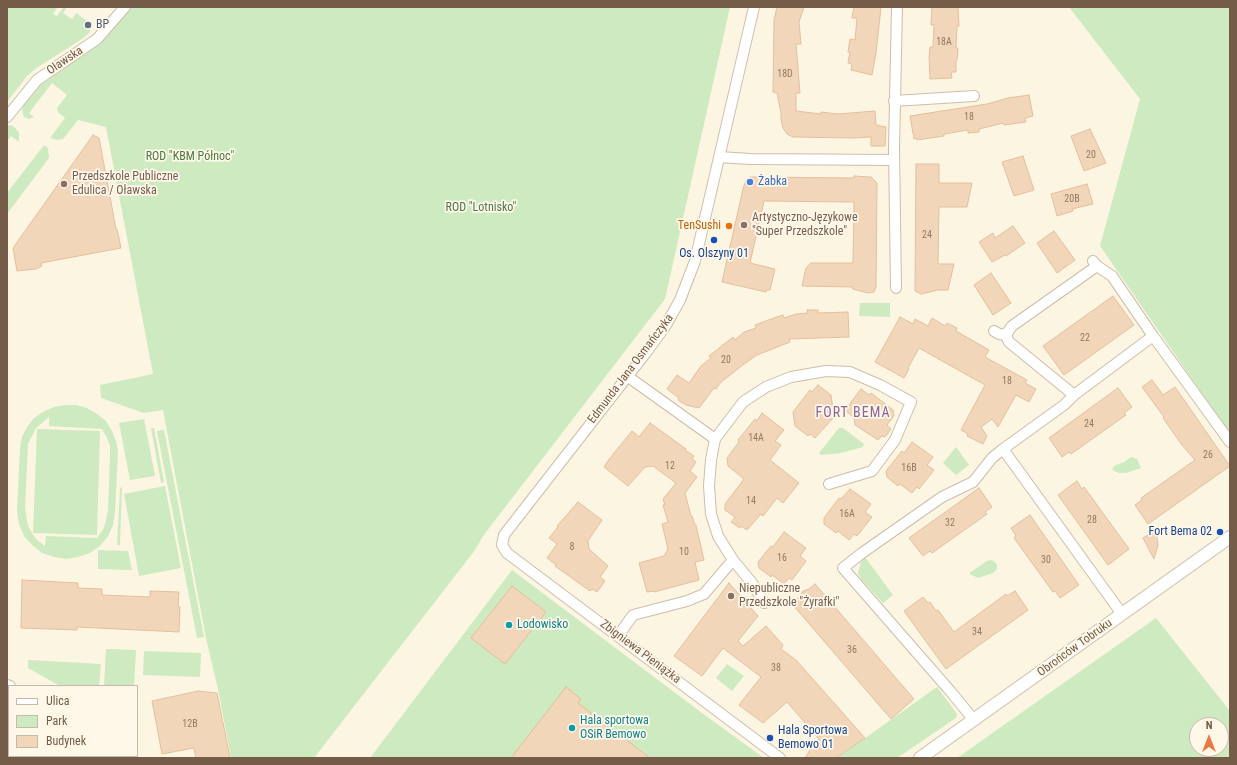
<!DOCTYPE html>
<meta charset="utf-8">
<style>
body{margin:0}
#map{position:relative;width:1237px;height:765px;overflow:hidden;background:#fcf5e2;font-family:"Roboto Condensed",sans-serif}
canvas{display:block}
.frame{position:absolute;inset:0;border:8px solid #755c48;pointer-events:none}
.legend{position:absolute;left:8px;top:685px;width:130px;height:72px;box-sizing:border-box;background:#fff8e9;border:1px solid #c8baa9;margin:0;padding:5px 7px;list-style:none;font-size:12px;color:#755c48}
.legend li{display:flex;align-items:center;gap:8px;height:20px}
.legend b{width:20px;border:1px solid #c8baa9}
.north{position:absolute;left:1189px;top:717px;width:40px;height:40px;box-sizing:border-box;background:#fff8e9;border:1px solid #c8baa9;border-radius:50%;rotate:0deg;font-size:11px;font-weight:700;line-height:16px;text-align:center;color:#755c48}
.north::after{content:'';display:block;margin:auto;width:14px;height:18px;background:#e87a45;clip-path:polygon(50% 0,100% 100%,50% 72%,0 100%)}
</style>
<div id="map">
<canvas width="1237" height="765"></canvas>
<div class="frame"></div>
<ul class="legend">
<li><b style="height:5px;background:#fff"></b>Ulica</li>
<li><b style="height:11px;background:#cdeac1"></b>Park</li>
<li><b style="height:11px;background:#f2d6ba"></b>Budynek</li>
</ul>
<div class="north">N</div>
</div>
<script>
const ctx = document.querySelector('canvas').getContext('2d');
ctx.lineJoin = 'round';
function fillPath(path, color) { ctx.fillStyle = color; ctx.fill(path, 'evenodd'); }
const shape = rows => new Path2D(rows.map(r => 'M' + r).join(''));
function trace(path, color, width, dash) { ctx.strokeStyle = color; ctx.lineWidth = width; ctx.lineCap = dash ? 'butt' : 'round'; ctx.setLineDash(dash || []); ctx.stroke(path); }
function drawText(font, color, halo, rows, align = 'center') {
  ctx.font = font + ' "Roboto Condensed",sans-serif'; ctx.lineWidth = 3.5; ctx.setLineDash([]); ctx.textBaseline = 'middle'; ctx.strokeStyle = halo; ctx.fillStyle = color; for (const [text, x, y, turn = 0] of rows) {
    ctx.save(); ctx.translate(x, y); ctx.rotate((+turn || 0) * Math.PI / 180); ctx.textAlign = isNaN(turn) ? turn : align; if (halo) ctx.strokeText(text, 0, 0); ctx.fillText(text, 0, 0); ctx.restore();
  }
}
fillPath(shape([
 [7,7,55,7,57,8,53,14,57,16,64,7,66,9,63,13,72,19,76,13,90,23,91,27,90,32,82,39,35,69,27,76,7,102],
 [132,7,730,7,665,299,483,536,475,550,314,758,231,758,218,689,206,638,163,410,144,413,101,398,100,385,153,374,106,127,78,120,63,139,57,140,50,138,65,118,58,112,57,108,67,95,52,83,29,113,34,117,29,119,24,117,23,114,22,109,25,103,39,86,102,42],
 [1069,7,1230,7,1230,434,1100,246,1140,99],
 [10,125,13,126,19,132,19,142,11,136,7,141,7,126],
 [44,145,48,148,49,158,7,214,7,193],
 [860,303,890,303,890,317,859,316],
 [65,405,76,405,87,408,97,414,106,421,112,431,116,441,118,452,115,512,113,525,108,536,100,546,90,553,78,557,66,559,54,557,42,553,32,545,24,536,19,524,17,512,20,448,22,437,27,427,34,418,43,412,54,407],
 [49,417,49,426,102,429,107,438,110,446,110,455,108,511,104,528,97,538,46,536,45,546,37,540,32,533,28,526,25,508,28,444,36,428],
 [144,419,155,476,130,480,119,423],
 [151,428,154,428,164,482,161,483],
 [839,428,843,428,864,444,863,447,841,453,821,455,819,453],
 [37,429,100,431,97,535,33,533],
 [164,430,204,637,197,638,157,431],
 [956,447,969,465,956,475,943,463],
 [1131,457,1137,459,1141,468,1126,473,1119,473,1112,470,1114,466,1124,462],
 [165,486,181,568,139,576,124,494],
 [122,487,120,545,117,545,120,488],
 [98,550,128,551,132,570,98,569],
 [865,557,893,595,883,603,861,579,858,573,861,562],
 [991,560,994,561,997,565,997,569,993,573,978,578,970,574,970,572,974,570,987,561],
 [512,570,702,713,764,758,370,758],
 [1156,618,1230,711,1230,758,957,758],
 [1197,725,1221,725,1221,749,1197,749],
 [106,649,136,650,134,686,104,686],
 [144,651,201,653,200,677,143,675],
 [28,660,101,664,99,686,60,686,28,668],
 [727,664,744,676,732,691,716,678],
 [937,687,955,711,957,714,956,718,897,758,837,758]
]), '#cdeac1');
const building = shape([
 [777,7,804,7,799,22,801,44,796,44,800,93,796,93,796,111,821,114,821,112,838,114,875,111,876,125,886,127,885,146,871,146,871,137,854,138,793,137,787,134,783,128,781,119,781,113,777,93,773,92,774,20,777,7],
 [854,7,881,7,876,53,872,75,851,70,852,64,848,63,850,52,848,52,850,39,855,40,857,18,852,18,854,7],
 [932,7,958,7,959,26,957,26,956,48,958,48,957,60,956,60,956,72,951,72,952,78,930,79,929,57,930,47,933,47,934,25,931,25,932,7],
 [1029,95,1033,116,1025,118,1026,122,1004,125,1003,123,979,129,979,132,968,133,968,130,944,134,944,136,917,140,917,138,914,139,910,116,987,104,1008,98,1029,95],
 [1090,129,1106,163,1084,171,1071,136,1090,129],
 [93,135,99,138,116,229,117,229,121,248,41,263,42,266,36,269,17,271,13,248,93,135],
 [1023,156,1034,190,1014,196,1002,162,1023,156],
 [916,164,939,164,939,183,972,183,967,207,939,207,938,264,954,264,948,290,938,290,921,294,915,291,916,164],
 [854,176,871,177,877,183,876,287,874,292,868,293,853,289,852,287,802,286,806,268,811,263,853,263,854,202,764,201,750,263,775,269,770,290,766,290,766,292,722,282,743,189,746,180,750,177,854,178,854,176],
 [1087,184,1093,204,1072,209,1073,211,1057,216,1051,194,1087,184],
 [1013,226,1025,243,1006,256,1005,255,992,262,979,242,993,233,995,238,1013,226],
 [1054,231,1075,260,1057,273,1037,243,1054,231],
 [991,273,1011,303,993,315,974,285,991,273],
 [1113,296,1134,325,1064,375,1043,346,1113,296],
 [807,310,818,310,818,313,848,312,849,337,789,339,790,342,757,355,744,364,720,383,716,389,714,388,699,408,686,405,678,400,679,398,667,389,677,375,689,383,701,366,711,358,709,356,733,337,735,340,744,332,756,328,755,325,774,318,783,315,784,318,796,314,808,313,807,310],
 [900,317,913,324,915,319,928,326,932,318,945,326,947,323,957,328,956,331,989,350,985,357,1027,380,1025,383,1036,389,1029,402,1016,395,998,427,992,419,981,427,987,436,983,444,967,436,968,434,961,430,985,385,919,348,908,368,909,369,904,378,875,362,900,317],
 [1152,380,1163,395,1175,387,1230,466,1148,524,1135,505,1142,500,1141,498,1195,460,1182,445,1163,418,1164,417,1142,387,1152,380],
 [818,385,831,395,834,417,815,438,810,434,808,436,795,426,793,412,810,390,812,392,818,385],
 [1118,388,1132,407,1124,413,1126,415,1071,454,1069,452,1062,457,1049,438,1118,388],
 [861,389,869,395,871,393,893,410,894,416,887,425,891,429,885,437,882,436,878,440,855,425,854,418,845,410,861,389],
 [762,413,784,430,775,441,781,445,770,460,799,483,783,503,777,498,763,516,761,514,747,530,741,526,740,528,731,522,735,517,725,510,725,504,744,479,728,466,727,458,739,442,738,440,755,419,757,421,762,413],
 [650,423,686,449,685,450,694,456,692,459,696,462,690,471,697,477,685,493,691,516,692,516,695,525,696,525,704,560,695,562,699,580,654,592,654,591,647,592,639,563,664,556,668,549,662,524,668,522,663,505,665,505,663,499,676,483,653,466,645,467,628,486,604,467,610,458,632,431,639,437,650,423],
 [912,442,933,457,927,465,934,470,919,489,917,487,912,493,900,484,898,486,887,477,886,471,902,451,904,453,912,442],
 [1077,481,1082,489,1084,487,1129,549,1108,565,1058,495,1077,481],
 [979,488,992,507,985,512,987,514,932,553,930,551,923,556,909,538,979,488],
 [850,489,871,504,865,512,872,517,857,536,854,534,849,540,838,531,836,533,824,524,824,518,839,498,841,499,850,489],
 [578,502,602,520,588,541,589,549,608,566,600,577,605,581,597,592,592,589,590,591,555,566,556,565,547,558,557,544,549,538,558,527,557,526,578,502],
 [1030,515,1079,585,1060,598,1055,591,1053,592,1014,538,1016,536,1011,528,1030,515],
 [1156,530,1158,545,1154,559,1143,538,1156,530],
 [784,532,806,548,800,556,806,561,792,580,789,578,784,584,772,575,771,577,759,568,758,562,771,546,773,547,784,532],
 [22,580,78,583,78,588,102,589,102,595,150,597,150,591,179,592,178,607,180,607,179,632,77,627,77,630,21,628,22,580],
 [729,583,758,616,738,641,743,646,766,626,783,645,781,649,796,660,865,738,836,758,805,758,810,750,808,748,819,739,787,702,763,723,739,705,761,677,723,648,702,676,674,656,729,583],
 [815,584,914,699,891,719,792,604,800,596,803,591,809,589,815,584],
 [512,586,546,612,505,664,471,638,512,586],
 [1015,591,1028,610,946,669,904,611,923,597,928,603,930,602,936,611,938,610,954,632,1006,594,1007,596,1015,591],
 [566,687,581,699,578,703,650,758,511,758,566,687],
 [198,691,217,693,230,758,196,758,194,748,162,754,152,701,198,691]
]);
fillPath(building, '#f2d6ba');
trace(building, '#e5be9a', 1);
const minor = shape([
 [754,7,695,261,680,300,666,325,648,350,504,535,502,545,507,553,780,758],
 [894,101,974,96],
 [7,117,37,80,97,39,125,7],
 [719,157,750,159,894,160],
 [1093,261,1097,266,1112,276,1153,336,1230,442],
 [896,288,894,148,897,7],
 [994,331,999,334,1007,335],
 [627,376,715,439],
 [1074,395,1009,342,1007,338,1007,333,1012,326,1097,266],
 [1003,449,1122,614],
 [764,603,752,583,733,560,718,536,711,514,709,486,711,460,715,439,743,402,766,387,791,377,826,371,850,372,880,385,911,402,895,440,872,471,829,484],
 [618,636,633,615,687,601,704,594,733,560],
 [7,685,10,686],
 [974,720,951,692,843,568,862,553,942,497,973,482,992,458,1003,449,1064,405,1074,395,1153,336],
 [124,756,126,758]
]);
const tertiary = shape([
 [920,758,1230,537]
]);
trace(minor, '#cebda9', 12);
trace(tertiary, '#cebda9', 14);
trace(minor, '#fff', 10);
trace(tertiary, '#fff', 12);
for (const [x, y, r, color] of [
 [88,25,4,"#5c6f8a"],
 [750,182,4,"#3f7fe0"],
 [64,184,4,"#8d6e63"],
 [744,225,4,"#8d6e63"],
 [729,226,4,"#e8710a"],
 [714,240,4,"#1a4fb4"],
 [1220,532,4,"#1a4fb4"],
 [731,596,4,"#8d6e63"],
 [509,625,4,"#0f9aa8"],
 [572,728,4,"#0f9aa8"],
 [770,738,4,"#1a4fb4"]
]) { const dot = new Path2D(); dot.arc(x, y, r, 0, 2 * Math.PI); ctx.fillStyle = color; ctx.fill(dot); trace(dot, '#fff8e9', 1.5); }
drawText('10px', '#947a64', null, [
 ["18A",944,42],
 ["18D",785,74],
 ["18",969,117],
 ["20",1091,155],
 ["20B",1072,199],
 ["24",927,235],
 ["22",1085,338],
 ["20",726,360],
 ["18",1007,381],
 ["24",1089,424],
 ["14A",756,438],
 ["26",1208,455],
 ["12",670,466],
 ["16B",909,468],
 ["14",751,501],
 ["16A",847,514],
 ["28",1092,520],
 ["32",950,523],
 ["8",572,547],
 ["10",684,552],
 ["16",782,558],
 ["30",1046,560],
 ["34",977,632],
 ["36",852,650],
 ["38",776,668],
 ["12B",190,724]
]);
drawText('12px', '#4e5e75', '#fff8e9', [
 ["BP",96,25]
], 'left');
drawText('12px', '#755c48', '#fff8e9', [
 ["Oławska",65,61,-34],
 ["Edmunda Jana Osmańczyka",631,369,-53],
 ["Obrońców Tobruku",1075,648,-36],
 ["Zbigniewa Pieniążka",640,652,37]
]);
drawText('12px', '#4c7a40', '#fff8e9', [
 ["ROD \"KBM Północ\"",190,157],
 ["ROD \"Lotnisko\"",481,208]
]);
drawText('12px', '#785e54', '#fff8e9', [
 ["Przedszkole Publiczne",72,177],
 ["Edulica / Oławska",72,191],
 ["Artystyczno-Językowe",752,218],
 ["\"Super Przedszkole\"",752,232],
 ["Niepubliczne",739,589],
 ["Przedszkole \"Żyrafki\"",739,603]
], 'left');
drawText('12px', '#366cbe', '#fff8e9', [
 ["Żabka",758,182]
], 'left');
drawText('12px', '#c56008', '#fff8e9', [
 ["TenSushi",721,226]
], 'right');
drawText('12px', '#164399', '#fff8e9', [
 ["Os. Olszyny 01",714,254],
 ["Fort Bema 02",1212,532,"right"],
 ["Hala Sportowa",778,731,"left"],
 ["Bemowo 01",778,745,"left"]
]);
drawText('12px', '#0d838f', '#fff8e9', [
 ["Lodowisko",517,625],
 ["Hala sportowa",580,721],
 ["OSiR Bemowo",580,735]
], 'left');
ctx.letterSpacing = '1px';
drawText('14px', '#8c6498', '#fff8e9', [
 ["FORT BEMA",853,413]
]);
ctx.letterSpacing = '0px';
</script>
